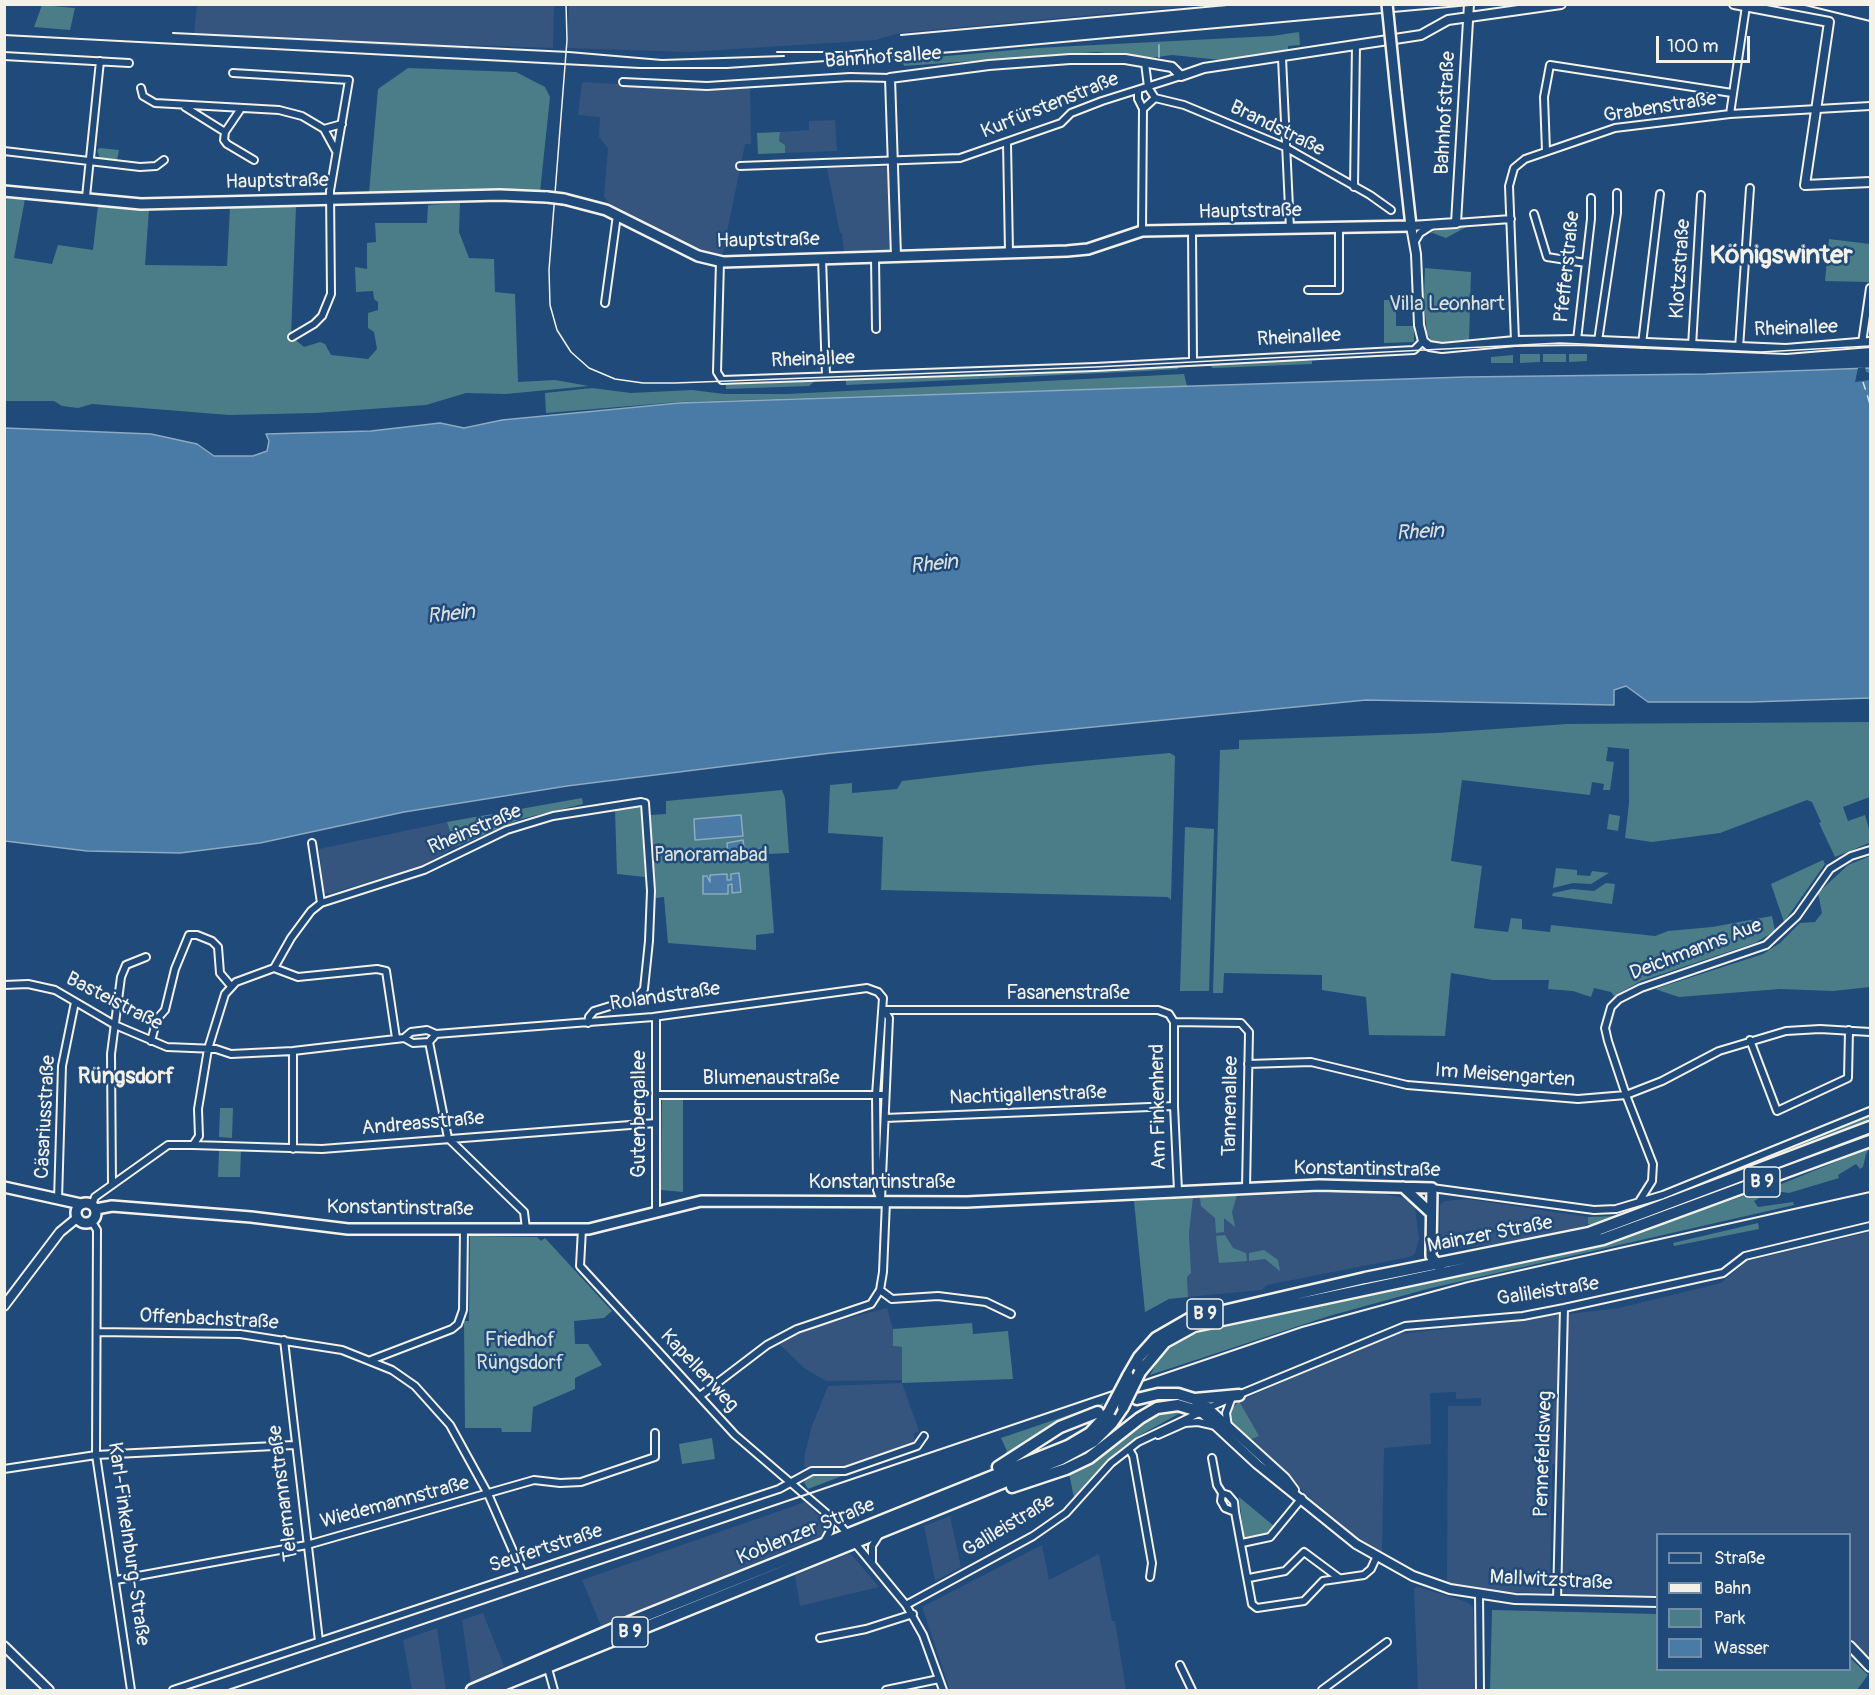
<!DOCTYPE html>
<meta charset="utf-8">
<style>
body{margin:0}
#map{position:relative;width:1875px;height:1695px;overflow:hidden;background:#1f4a7a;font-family:Pangolin,sans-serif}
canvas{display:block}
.frame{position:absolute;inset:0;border:6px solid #f4f1e8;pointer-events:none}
.legend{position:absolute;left:1656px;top:1533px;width:195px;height:138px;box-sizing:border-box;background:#1f4a7a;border:2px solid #748da6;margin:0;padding:8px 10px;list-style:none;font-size:18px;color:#f4f1e8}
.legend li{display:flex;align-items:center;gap:12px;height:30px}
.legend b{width:30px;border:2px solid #748da6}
.scale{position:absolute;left:1656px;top:36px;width:94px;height:27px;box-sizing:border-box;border:3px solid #f4f1e8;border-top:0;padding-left:8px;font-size:18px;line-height:21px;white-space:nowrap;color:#f4f1e8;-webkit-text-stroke:4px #1f4a7a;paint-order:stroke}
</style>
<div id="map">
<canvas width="1875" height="1695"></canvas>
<div class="frame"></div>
<ul class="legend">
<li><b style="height:8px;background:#1f4a7a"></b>Straße</li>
<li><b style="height:8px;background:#f4f1e8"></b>Bahn</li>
<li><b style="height:16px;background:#4b7d89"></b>Park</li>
<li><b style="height:16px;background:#497ba6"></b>Wasser</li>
</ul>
<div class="scale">100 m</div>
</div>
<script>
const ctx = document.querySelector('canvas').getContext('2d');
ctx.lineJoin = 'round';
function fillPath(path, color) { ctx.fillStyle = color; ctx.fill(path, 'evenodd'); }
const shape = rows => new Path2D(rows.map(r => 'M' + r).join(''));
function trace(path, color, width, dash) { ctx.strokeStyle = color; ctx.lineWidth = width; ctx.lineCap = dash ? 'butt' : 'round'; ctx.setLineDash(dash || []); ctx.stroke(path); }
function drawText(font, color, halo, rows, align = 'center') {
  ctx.font = font + ' Pangolin,sans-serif'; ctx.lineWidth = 5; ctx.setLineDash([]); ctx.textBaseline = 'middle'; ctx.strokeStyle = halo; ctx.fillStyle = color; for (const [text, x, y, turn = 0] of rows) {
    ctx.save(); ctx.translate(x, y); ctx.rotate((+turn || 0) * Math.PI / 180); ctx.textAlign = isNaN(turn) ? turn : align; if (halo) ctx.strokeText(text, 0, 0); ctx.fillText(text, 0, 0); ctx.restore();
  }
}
fillPath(shape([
 [197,5,554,5,553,48,469,45,468,50,194,35],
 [569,5,569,4,1199,5,899,33,876,40,689,52,567,48],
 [582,82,706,89,750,88,751,144,745,144,722,257,700,252,610,204,604,197,608,148,599,137,600,117,578,115],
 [835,120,837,151,785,153,785,145,779,141,780,132,809,130,809,121],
 [888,167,890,251,844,253,842,233,840,233,827,168],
 [447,822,455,847,423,865,329,894,324,892,319,849],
 [1369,1191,1404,1198,1410,1201,1415,1207,1419,1239,1415,1254,1409,1257,1267,1285,1262,1290,1188,1297,1187,1277,1191,1273,1189,1233,1193,1198],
 [1467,1199,1588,1217,1588,1224,1578,1230,1539,1239,1455,1249,1444,1248,1440,1241,1440,1205,1445,1201],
 [1870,1232,1870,1657,1850,1639,1850,1534,1658,1534,1657,1595,1562,1594,1564,1464,1552,1464,1550,1593,1502,1592,1447,1583,1448,1406,1481,1406,1481,1398,1456,1399,1456,1392,1430,1393,1431,1444,1384,1448,1382,1556,1334,1521,1249,1440,1258,1436,1239,1401,1392,1335,1619,1308,1721,1283,1747,1261],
 [887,1308,893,1329,893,1346,902,1347,902,1380,826,1381,804,1368,779,1344,814,1327],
 [902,1383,919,1431,913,1434,916,1442,842,1467,804,1467,805,1453,812,1426,828,1386],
 [805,1502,825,1523,825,1531,821,1536,601,1626,582,1580],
 [950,1516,961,1567,935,1581,924,1526],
 [1042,1545,1049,1580,1099,1554,1112,1621,1115,1621,1126,1690,950,1690,922,1607],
 [850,1553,879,1587,800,1606,795,1575],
 [1418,1587,1467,1602,1473,1607,1475,1690,1418,1690,1414,1588],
 [483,1613,504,1666,471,1683,462,1620],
 [437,1628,446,1690,412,1690,403,1640]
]), '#35557f');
fillPath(shape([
 [42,5,75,8,70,30,34,27],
 [1299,32,1300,45,1288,46,1288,51,1221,60,1172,55,1150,58,1097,52,904,66,902,60,1036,48,1272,36],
 [408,68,516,72,545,87,550,97,540,192,369,193,378,89],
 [780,132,779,141,785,145,785,153,758,154,757,133],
 [100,148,119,150,117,160,100,159,97,150],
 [4,197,25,199,14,258,52,264,58,245,93,250,98,205,149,210,145,265,227,266,230,207,296,206,291,336,304,347,320,342,325,344,331,355,368,359,377,349,374,332,368,328,368,313,378,310,378,302,374,299,373,291,356,292,355,267,367,269,367,243,376,242,375,223,427,223,428,205,460,203,459,232,469,258,494,259,495,292,515,294,518,382,555,380,589,386,506,394,466,393,426,405,316,413,229,415,92,404,78,408,62,406,54,401,5,401],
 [1468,226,1446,238,1430,232,1456,227],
 [1829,239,1870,244,1869,282,1825,281],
 [1425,268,1471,272,1469,340,1435,343,1431,340,1427,333,1424,301],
 [1384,300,1396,300,1396,326,1414,326,1414,342,1384,343],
 [1520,354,1540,354,1540,362,1520,363],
 [1543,354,1566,354,1566,362,1543,362],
 [1569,354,1587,354,1587,361,1569,362],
 [1513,355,1513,363,1491,363,1491,357],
 [1286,360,1312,361,1312,364,1213,368,1209,365],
 [1178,366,1178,369,1146,371,846,385,846,380],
 [1184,374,1187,386,679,402,546,413,545,393,592,388,631,393,692,390,724,394,787,394],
 [815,381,809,386,726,389,726,385],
 [1870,722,1870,797,1843,807,1848,821,1865,815,1869,829,1869,843,1835,857,1819,823,1821,822,1812,802,1807,800,1720,833,1652,842,1625,838,1629,803,1629,749,1606,747,1608,748,1606,761,1614,762,1610,790,1603,790,1604,784,1592,782,1590,795,1462,780,1451,861,1482,866,1474,928,1508,932,1511,918,1522,919,1522,929,1550,932,1551,925,1655,936,1668,931,1712,927,1772,916,1775,931,1755,943,1641,981,1614,996,1611,992,1594,988,1591,997,1573,991,1548,989,1549,980,1493,980,1451,973,1445,1036,1369,1035,1366,997,1322,990,1322,975,1224,973,1223,993,1213,993,1220,750,1239,749,1239,740,1438,733,1567,724],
 [1170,753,1175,756,1171,900,1168,897,881,890,883,837,828,833,830,785,852,783,852,793,897,789,902,781,1037,765],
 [782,790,785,798,789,853,768,854,774,933,756,935,756,950,668,943,664,897,656,898,650,815,666,814,666,801],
 [582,798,583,804,521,819,455,847,447,822],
 [635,806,641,808,641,812,645,877,617,874,615,810],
 [1609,814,1620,816,1618,831,1607,829],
 [1185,827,1214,829,1209,991,1180,991],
 [1870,856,1870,987,1833,991,1780,989,1679,997,1655,989,1763,954,1780,943,1800,923,1815,922,1822,913,1818,893,1848,865],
 [1823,860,1825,864,1784,922,1771,884],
 [1556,868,1577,870,1577,875,1590,876,1592,871,1609,873,1591,884,1573,883,1553,888],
 [1606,883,1615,884,1612,904,1552,896,1553,893,1572,889,1594,891],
 [662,1100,683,1100,683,1192,661,1190],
 [220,1108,233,1108,232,1138,219,1137],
 [1870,1115,1870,1123,1598,1226,1588,1224,1588,1217,1617,1216,1642,1208],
 [1870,1148,1866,1154,1863,1167,1860,1169,1856,1164,1838,1175,1839,1178,1789,1193,1775,1191,1774,1187],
 [219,1150,241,1150,240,1177,218,1177],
 [1758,1191,1764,1195,1754,1201,1758,1207,1793,1202,1794,1205,1427,1289,1329,1316,1150,1375,1161,1355,1172,1344,1188,1334,1208,1328,1591,1248],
 [1237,1195,1232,1212,1235,1227,1224,1218,1224,1232,1216,1233,1215,1218,1201,1206,1200,1197],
 [1193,1198,1189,1233,1191,1273,1187,1277,1188,1297,1169,1299,1145,1312,1134,1201],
 [1758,1223,1759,1229,1674,1246,1673,1243],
 [1225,1235,1233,1248,1246,1253,1247,1261,1219,1263,1216,1236],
 [470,1236,537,1237,541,1241,545,1238,612,1311,604,1318,574,1321,575,1344,588,1344,602,1365,575,1378,575,1389,533,1407,531,1432,502,1432,501,1428,465,1428,464,1321,469,1321],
 [1264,1250,1278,1260,1280,1271,1265,1259,1249,1261,1249,1253],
 [972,1323,973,1334,1008,1331,1013,1379,902,1383,902,1347,893,1346,893,1329],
 [1239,1401,1259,1436,1249,1440,1230,1420,1231,1410],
 [1104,1403,1099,1411,1013,1453,1005,1454,1007,1451,1001,1438],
 [1172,1409,1184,1411,1140,1435,1118,1451,1074,1498,1069,1473,1101,1456,1149,1417],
 [712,1438,715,1459,682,1464,679,1444],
 [812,1474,842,1476,808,1489,804,1482],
 [1239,1497,1274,1526,1267,1534,1251,1539,1244,1537],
 [1492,1610,1657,1614,1658,1670,1850,1670,1850,1658,1868,1675,1857,1690,1490,1690]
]), '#4b7d89');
const water = shape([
 [1870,368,1870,698,1751,702,1648,702,1626,686,1614,690,1614,705,1366,700,831,753,567,786,404,812,260,843,180,853,87,851,5,841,5,428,151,434,197,444,214,456,253,456,267,451,269,441,266,434,371,431,440,423,464,428,502,420,679,403,1465,377,1706,374,1870,368],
 [741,815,743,836,695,840,694,819,741,815],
 [743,840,745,858,728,858,727,843,743,840],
 [739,873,741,892,732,893,732,884,728,885,728,894,703,894,703,876,707,876,710,882,710,875,727,874,727,880,731,880,731,874,739,873]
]);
fillPath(water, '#497ba6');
trace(water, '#8daac0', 1.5);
fillPath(shape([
 [1865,367,1866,372,1870,373,1870,380,1855,382,1858,368]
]), '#1f4a7a');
trace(shape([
 [1159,45,1159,57]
]), '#8daac0', 2);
trace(shape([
 [1863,382,1870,404]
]), '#dadfde', 1.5, [8, 6]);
const minor = shape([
 [4,56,129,63],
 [1282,58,1290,229],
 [1145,63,1148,87,1155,98,1184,105,1285,147,1370,195,1391,210],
 [233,73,349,80,330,191,331,294,322,316,314,324,292,337],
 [623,82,707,86,850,77,890,78],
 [141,88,143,96,155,103,279,110,302,116,324,129,336,151],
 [1138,90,1138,99,1143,109,1142,231],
 [185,107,225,132,240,110],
 [1143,109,1155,98],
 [1730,114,1746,6],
 [324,129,342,124],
 [225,132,224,140,227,144,254,160],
 [1007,142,1009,252],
 [4,151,140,167,156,166,164,160],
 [1546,151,1544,97,1550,65,1732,93],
 [740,166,960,158,1061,123,1071,113,1102,101,1181,76],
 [1354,187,1356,45],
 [86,197,100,61],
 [1534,214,1547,257,1586,263],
 [1456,223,1511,219],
 [1192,231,1193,361],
 [1414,243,1420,233,1431,226],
 [875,257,876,329],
 [822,258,826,376],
 [720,262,717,372,722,380,1095,367,1414,350,1423,341],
 [1308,290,1339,290,1339,228],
 [605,303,617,215],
 [1577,340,1591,219,1591,198],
 [1515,341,1509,186,1514,168,1525,159,1615,128,1730,114,1870,106],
 [1598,341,1617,213,1617,193],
 [1862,343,1870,288],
 [1642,344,1660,194],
 [1692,346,1701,195],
 [1739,348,1750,188],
 [312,843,321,903],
 [274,968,298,977,377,969,386,971,396,1038],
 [4,985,28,984,55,990,115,1025,167,1047,216,1049,231,1054,293,1051,404,1038],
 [884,1010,1158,1010,1169,1014,1174,1022,1241,1023,1249,1032,1246,1188],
 [656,1017,656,1211],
 [1174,1022,1174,1106,1178,1191],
 [436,1034,429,1042,413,1043,404,1038,411,1032,427,1030,436,1034,653,1017,867,988,878,992,883,998,876,1095,877,1190,881,1201],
 [1750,1040,1777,1111,1848,1078,1849,1030],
 [151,1041,157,1019,165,1010,175,969,189,935,197,935,212,941,218,947,220,973,231,986],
 [429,1042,448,1138,524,1212,526,1229],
 [293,1051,293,1149],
 [1248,1064,1311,1062,1407,1085,1578,1099,1626,1095,1662,1081,1719,1051,1786,1031,1820,1029,1870,1032],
 [656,1095,885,1095],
 [885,1118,1174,1106],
 [193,1145,322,1149,656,1123],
 [112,1185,111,1054,121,977,126,965,146,957],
 [1432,1188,1594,1210,1616,1209,1663,1195,1870,1111],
 [58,1200,62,1066,75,1002],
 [881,1200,889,1018,884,1010],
 [1640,1200,1652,1181,1653,1164,1626,1095,1608,1041,1605,1028,1611,1007,1619,999,1641,988,1766,945,1797,916,1830,869,1851,856,1870,850],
 [92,1205,95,1197,168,1145,193,1145,199,1136,198,1109,208,1049,225,994,236,982,274,968,291,938,311,911,321,903,424,870,507,830,553,816,641,802,645,803,651,891,649,941,644,989,636,998,594,1011,589,1017,588,1023],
 [92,1222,97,1230,96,1455,131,1690],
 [582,1229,580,1266,735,1435,840,1525,906,1605,923,1635,943,1690],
 [880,1290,892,1299,938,1296,986,1302,1011,1314],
 [97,1332,240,1334,342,1350,392,1370,415,1386,450,1425,488,1494,523,1574],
 [284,1340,319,1641],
 [371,1360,452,1329,458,1324,463,1310,464,1229],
 [1238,1395,1405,1326,1523,1316,1564,1308,1723,1273,1745,1256,1870,1226],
 [700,1396,767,1345,797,1329,871,1304,880,1290,883,1272,886,1201],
 [1208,1408,1229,1399],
 [1228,1427,1226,1413,1232,1397],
 [1158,1435,1185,1423,1198,1422,1216,1426],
 [1129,1449,1133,1456,1152,1563,1150,1577],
 [1212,1458,1217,1485,1222,1493,1221,1501,1225,1508,1235,1512,1252,1604,1257,1608,1304,1601,1323,1581,1364,1575,1371,1569,1376,1558],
 [4,1469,96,1455,294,1445],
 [1222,1493,1228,1495,1234,1502,1235,1512],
 [824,1542,830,1531,829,1515],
 [1242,1543,1270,1537,1302,1498],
 [872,1562,872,1546,879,1535],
 [1249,1578,1285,1571,1304,1552,1339,1578],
 [116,1580,307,1545,534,1480,560,1483,581,1482,655,1457,655,1433],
 [1479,1594,1480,1690],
 [1557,1600,1564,1308],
 [906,1605,1033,1536,1066,1513,1111,1463,1138,1442,1199,1413],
 [820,1638,866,1629,913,1614],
 [547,1665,554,1690],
 [1180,1665,1192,1690],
 [173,1690,779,1489,812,1471,845,1471,917,1446,924,1436],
 [886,1690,939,1679],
 [1322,1690,1387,1642]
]);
const tertiary = shape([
 [1469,4,1456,223,1411,226,1416,254,1419,325,1423,341,1429,346,1442,348,1515,341,1577,340,1786,349,1870,342],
 [1734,4,1829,22,1805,185,1870,182],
 [896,256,890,78,989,65,1070,59,1125,59,1172,67,1181,76,1204,68,1421,35,1448,20,1561,4],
 [4,1306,60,1232,77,1218],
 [1208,1408,1285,1478,1294,1490],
 [1201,1412,1257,1464,1356,1544,1413,1576,1450,1589,1515,1599,1658,1602],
 [4,1646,49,1690],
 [1850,1646,1870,1667]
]);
const secondary = shape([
 [4,191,141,204,500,195,547,197],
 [564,199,606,210,698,256,723,262,1067,251,1088,249,1142,231,1411,226,1396,92],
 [4,1187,81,1204],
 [1403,1187,1430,1212],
 '76 1213a10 10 0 1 1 20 0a10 10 0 1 1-20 0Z',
 [96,1209,112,1206,251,1217,348,1229,589,1229,701,1201,967,1202,1319,1185,1432,1188,1431,1250,1431,1256,1440,1268]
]);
const primary = shape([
 [1140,1372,1165,1342,1194,1326,1603,1239,1870,1141],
 [1128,1376,1139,1357,1156,1338,1189,1319,1365,1278,1589,1233,1870,1127],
 [1137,1399,1158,1394,1178,1394,1194,1399,1208,1408],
 [1195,1399,1239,1395],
 [998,1467,1060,1427,1098,1412],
 [1012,1487,1066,1469,1089,1458,1140,1418,1157,1408,1178,1405,1201,1412],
 [472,1690,637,1619,1068,1446,1090,1433,1109,1412],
 [490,1690,1061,1459,1094,1441,1112,1423,1123,1407]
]);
trace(minor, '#f4f1e8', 10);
trace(tertiary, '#f4f1e8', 12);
trace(secondary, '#f4f1e8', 14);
trace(primary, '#f4f1e8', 15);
trace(minor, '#1f4a7a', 6);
trace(tertiary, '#1f4a7a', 8);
trace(secondary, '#1f4a7a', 9);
trace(primary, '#1f4a7a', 10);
trace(shape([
 [566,4,567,40,549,270,550,305,557,330,571,352,589,368,615,379,643,383,675,383,1095,367,1560,343,1761,352,1870,346]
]), '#f4f1e8', 1.5);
trace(shape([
 [1801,4,1870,21],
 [173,33,569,52,662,60,784,56],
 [4,35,640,68,727,68,953,52,1481,4],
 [901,35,1238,4],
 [777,52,846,52],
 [844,52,871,49],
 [228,1690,1302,1327,1468,1282,1870,1192]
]), '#f4f1e8', 2);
const secondaryBridge = shape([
 [1387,4,1396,92],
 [547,197,564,199]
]);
const primaryBridge = shape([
 [1123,1407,1140,1372],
 [1109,1412,1128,1376]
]);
trace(secondaryBridge, '#f4f1e8', 14, []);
trace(primaryBridge, '#f4f1e8', 15, []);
trace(secondaryBridge, '#1f4a7a', 9);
trace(primaryBridge, '#1f4a7a', 10);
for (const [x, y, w] of [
 [1762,1182,36],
 [1205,1314,36],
 [630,1632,36]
]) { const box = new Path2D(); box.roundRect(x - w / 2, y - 15, w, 30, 4.5); ctx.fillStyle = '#1f4a7a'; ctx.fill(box); trace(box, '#f4f1e8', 1.5); }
drawText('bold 18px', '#f4f1e8', null, [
 ["B 9",1762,1182],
 ["B 9",1205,1314],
 ["B 9",630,1632]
]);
drawText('20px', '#f4f1e8', '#1f4a7a', [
 ["Bahnhofsallee",883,58,-4],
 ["Kurfürstenstraße",1050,106,-22],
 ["Grabenstraße",1660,108,-9],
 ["Bahnhofstraße",1446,113,-87],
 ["Brandstraße",1277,129,26],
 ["Hauptstraße",277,182,-1],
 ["Hauptstraße",1250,212,-1],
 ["Hauptstraße",768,241,-1],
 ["Pfefferstraße",1568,267,-84],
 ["Klotzstraße",1681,269,-86],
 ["Rheinallee",1796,329,-2],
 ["Rheinallee",1299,338,-3],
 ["Rheinallee",813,360,-2],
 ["Rheinstraße",475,830,-23],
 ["Deichmanns Aue",1696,950,-21],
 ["Fasanenstraße",1068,994],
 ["Rolandstraße",665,997,-8],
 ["Basteistraße",114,1002,27],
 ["Im Meisengarten",1505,1076,4],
 ["Blumenaustraße",771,1079],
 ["Nachtigallenstraße",1028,1096,-2],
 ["Tannenallee",1231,1106,-89],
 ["Am Finkenherd",1159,1107,-91],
 ["Gutenbergallee",640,1114,-90],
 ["Cäsariusstraße",46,1117,-87],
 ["Andreasstraße",423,1124,-5],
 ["Konstantinstraße",1367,1170,1],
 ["Konstantinstraße",882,1183],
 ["Konstantinstraße",400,1209,1],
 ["Mainzer Straße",1490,1235,-11],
 ["Galileistraße",1548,1292,-9],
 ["Offenbachstraße",209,1320,3],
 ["Kapellenweg",699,1371,47],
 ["Pennefeldsweg",1544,1454,-88],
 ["Telemannstraße",284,1493,-97],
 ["Wiedemannstraße",395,1503,-15],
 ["Galileistraße",1009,1526,-31],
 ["Koblenzer Straße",806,1532,-22],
 ["Karl-Finkelnburg-Straße",128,1544,82],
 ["Seufertstraße",546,1549,-18],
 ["Mallwitzstraße",1551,1581,3]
]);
drawText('20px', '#dbe0da', '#1f4a7a', [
 ["Villa Leonhart",1447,305],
 ["Panoramabad",711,856],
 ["Friedhof",520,1341],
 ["Rüngsdorf",520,1364]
]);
drawText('italic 21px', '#dadfde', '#1f4a7a', [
 ["Rhein",1420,533,-3],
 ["Rhein",934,565,-6],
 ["Rhein",451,615,-6]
]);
drawText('bold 22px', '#f4f1e8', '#1f4a7a', [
 ["Rüngsdorf",126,1077]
]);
drawText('bold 26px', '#f4f1e8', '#1f4a7a', [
 ["Königswinter",1781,256]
]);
</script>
